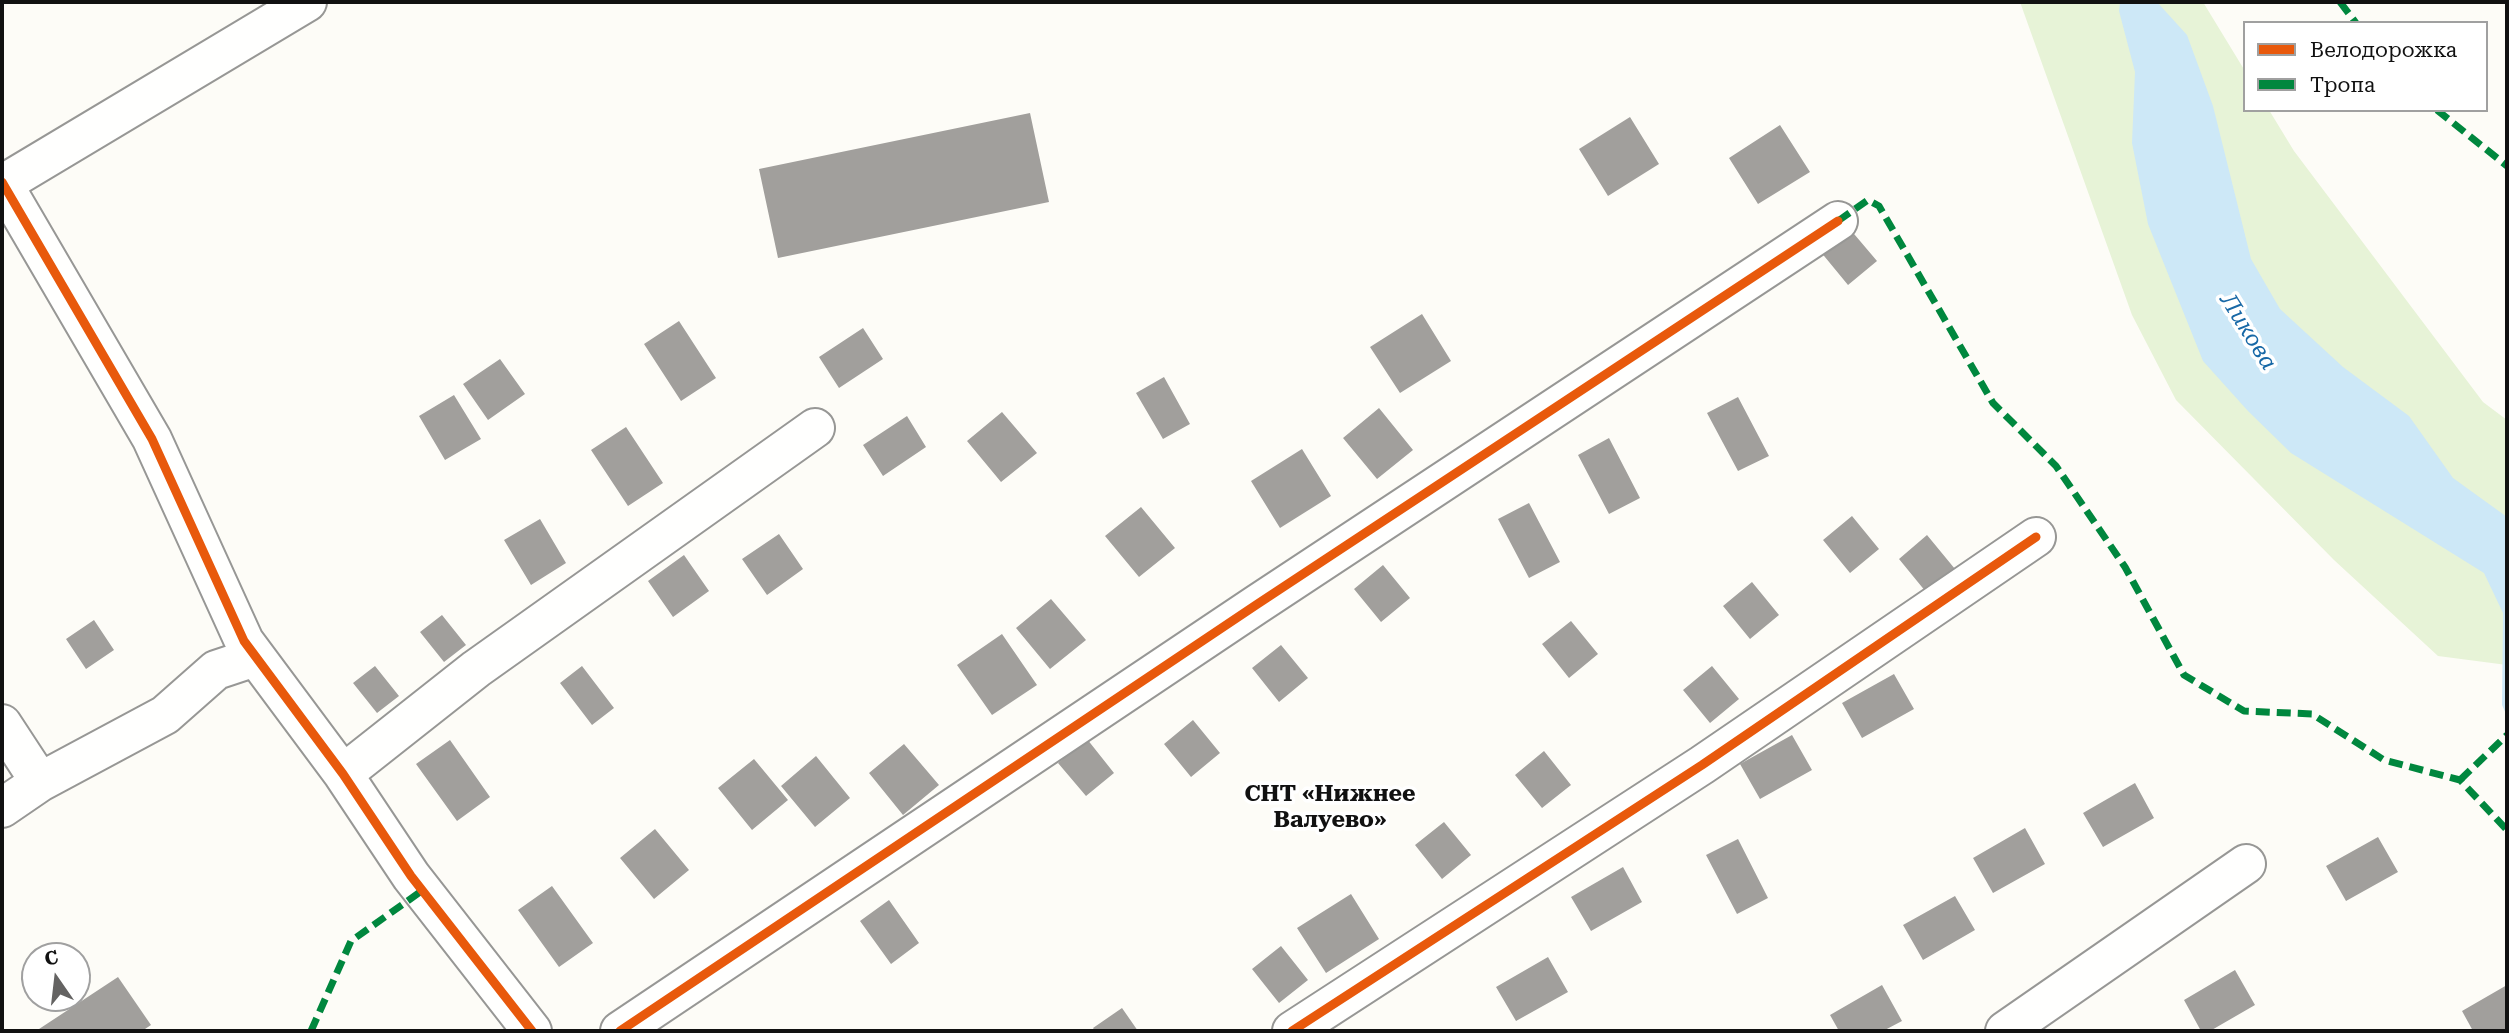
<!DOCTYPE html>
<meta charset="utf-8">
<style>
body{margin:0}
#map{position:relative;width:2509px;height:1033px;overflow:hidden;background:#fdfcf7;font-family:"Roboto Serif",serif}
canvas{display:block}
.frame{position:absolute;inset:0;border:4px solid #111;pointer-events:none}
.legend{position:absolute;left:2243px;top:21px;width:245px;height:91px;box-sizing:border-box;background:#fff;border:2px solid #a0a0a0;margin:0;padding:9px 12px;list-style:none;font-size:21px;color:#111}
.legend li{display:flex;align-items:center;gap:14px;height:35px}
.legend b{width:35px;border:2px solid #a0a0a0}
.north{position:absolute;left:21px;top:942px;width:70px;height:70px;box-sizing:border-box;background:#fff;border:2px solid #a0a0a0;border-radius:50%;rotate:346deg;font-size:19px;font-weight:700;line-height:28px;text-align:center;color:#111}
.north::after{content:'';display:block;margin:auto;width:24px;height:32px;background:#646362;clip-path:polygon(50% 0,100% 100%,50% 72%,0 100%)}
</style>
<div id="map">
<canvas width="2509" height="1033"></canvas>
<div class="frame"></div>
<ul class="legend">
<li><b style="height:9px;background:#e8590c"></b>Велодорожка</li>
<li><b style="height:9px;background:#00873e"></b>Тропа</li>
</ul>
<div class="north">С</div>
</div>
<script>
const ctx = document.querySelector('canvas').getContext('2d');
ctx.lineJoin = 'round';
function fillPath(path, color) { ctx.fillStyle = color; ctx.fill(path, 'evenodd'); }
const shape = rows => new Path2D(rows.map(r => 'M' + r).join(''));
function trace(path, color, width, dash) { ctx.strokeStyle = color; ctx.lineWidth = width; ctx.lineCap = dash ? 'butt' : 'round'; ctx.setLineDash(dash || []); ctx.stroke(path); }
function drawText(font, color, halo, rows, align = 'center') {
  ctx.font = font + ' "Roboto Serif",serif'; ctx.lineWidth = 7; ctx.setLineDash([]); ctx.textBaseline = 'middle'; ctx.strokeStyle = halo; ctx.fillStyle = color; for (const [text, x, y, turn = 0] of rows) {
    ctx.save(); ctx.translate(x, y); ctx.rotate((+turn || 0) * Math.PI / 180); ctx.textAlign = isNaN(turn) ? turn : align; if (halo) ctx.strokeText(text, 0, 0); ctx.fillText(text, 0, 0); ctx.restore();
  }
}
fillPath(shape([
 [2020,2,2203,2,2245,71,2245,110,2269,110,2294,151,2483,402,2507,420,2507,665,2438,656,2334,560,2176,400,2132,315]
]), '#e7f3d7');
fillPath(shape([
 [2120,2,2157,2,2187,35,2213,106,2251,259,2280,309,2343,367,2409,416,2453,478,2507,517,2507,716,2502,705,2503,613,2484,573,2291,453,2248,411,2203,361,2148,224,2132,143,2135,72,2119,11]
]), '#cde8f7');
fillPath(shape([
 [1030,113,1049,202,778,258,759,169],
 [1630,117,1659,164,1608,196,1579,149],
 [1780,125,1810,172,1758,204,1729,158],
 [1849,228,1877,261,1848,285,1820,251],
 [1422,314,1451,361,1400,393,1370,347],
 [679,321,716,378,681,401,644,344],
 [863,328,883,359,839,388,819,357],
 [500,359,525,394,488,420,463,384],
 [1164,377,1190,424,1163,439,1136,393],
 [454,395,481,439,445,460,419,416],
 [1738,397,1769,456,1738,471,1707,413],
 [1379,408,1413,450,1377,479,1343,438],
 [1002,412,1037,453,1001,482,967,441],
 [907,416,926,447,883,476,863,445],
 [626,427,663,483,628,506,591,450],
 [1609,438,1640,498,1609,514,1578,455],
 [1302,449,1331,496,1280,528,1251,481],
 [1529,503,1560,562,1529,578,1498,519],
 [1141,507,1175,548,1139,577,1105,536],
 [1852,516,1879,549,1850,573,1823,540],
 [540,519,566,563,531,585,504,540],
 [779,534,803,569,767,595,742,559],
 [1927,535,1955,569,1926,592,1899,559],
 [684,555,709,591,673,617,648,581],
 [1383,565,1410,598,1381,622,1354,589],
 [1752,582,1779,615,1750,639,1723,606],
 [1051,599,1086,640,1050,669,1016,628],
 [442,615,466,645,444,662,420,632],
 [94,620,114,650,86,669,66,639],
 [1571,621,1598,654,1569,678,1542,644],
 [1002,634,1037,685,992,715,957,665],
 [1281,645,1308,678,1279,702,1252,668],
 [375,666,399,696,377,713,353,683],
 [582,666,614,708,592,725,560,683],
 [1712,666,1739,699,1710,723,1683,690],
 [1894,674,1914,709,1862,738,1842,703],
 [1193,720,1220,753,1191,777,1164,744],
 [1792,735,1812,770,1760,799,1740,764],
 [1087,739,1114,773,1086,796,1058,763],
 [450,740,490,797,457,821,416,764],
 [904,744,939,785,903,815,869,773],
 [1544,751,1571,785,1542,808,1515,775],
 [816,756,850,798,815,827,781,786],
 [754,759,788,800,752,830,718,788],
 [2135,783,2154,818,2103,847,2083,813],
 [1444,822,1471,855,1442,879,1415,845],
 [2025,828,2045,864,1993,893,1973,858],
 [655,829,689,870,654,899,620,858],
 [2378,837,2398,872,2346,901,2326,866],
 [1738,839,1768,898,1737,914,1706,855],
 [1623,867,1642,902,1591,931,1571,897],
 [552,886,593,943,559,967,518,910],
 [1351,894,1379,939,1326,973,1297,928],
 [1955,896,1975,930,1923,960,1903,925],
 [889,900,919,943,891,964,860,921],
 [1281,946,1308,980,1279,1003,1252,969],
 [1548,957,1568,992,1516,1021,1496,987],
 [2235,970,2255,1005,2210,1031,2201,1031,2184,1000],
 [118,977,151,1025,142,1031,36,1031],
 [1882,985,1902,1021,1883,1031,1839,1031,1830,1015],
 [2507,985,2507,1031,2473,1031,2462,1011],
 [1122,1008,1138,1031,1095,1031,1093,1028]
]), '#a19f9c');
const minor = shape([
 [2,182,152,439,244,641,343,774,411,876,532,1031],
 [3,184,307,2],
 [2,724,40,782],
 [343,774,476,669,815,428],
 [2,808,40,782,165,715,216,670,255,657],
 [620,1031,1256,605,1838,221],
 [1292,1031,1702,765,2036,537],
 [2005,1031,2246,864]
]);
trace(minor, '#979795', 42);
trace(minor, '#fffffe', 38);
trace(shape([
 [2340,2,2356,23],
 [2437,110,2507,166],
 [1838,221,1868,200,1879,206,1993,403,2056,466,2125,567,2184,675,2244,711,2312,714,2384,760,2460,780,2507,830],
 [2460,780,2507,735],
 [311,1031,351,941,423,890]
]), '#00873e', 7, [14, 7]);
trace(shape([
 [2,182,152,439,244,641,343,774,411,876,532,1031],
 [620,1031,1256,605,1838,221],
 [1292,1031,1702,765,2036,537]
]), '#e8590c', 9);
drawText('italic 23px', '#1768a6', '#fff', [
 ["Ликова",2248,332,58]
]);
drawText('bold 23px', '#111', '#fff', [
 ["СНТ «Нижнее",1330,794],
 ["Валуево»",1330,820]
]);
</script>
